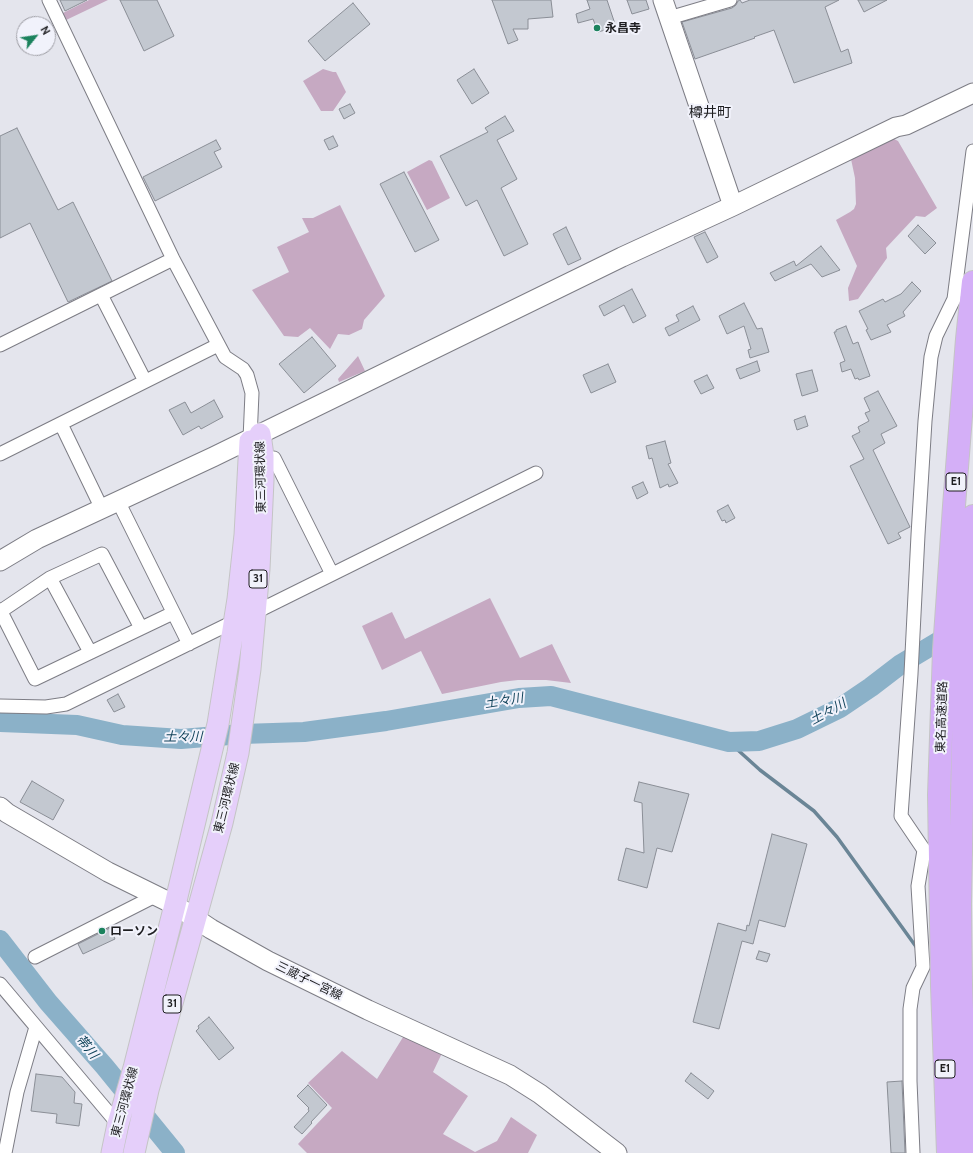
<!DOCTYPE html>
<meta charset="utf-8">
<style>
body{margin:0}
#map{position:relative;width:973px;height:1153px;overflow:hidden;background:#e4e5ed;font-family:Cabin,sans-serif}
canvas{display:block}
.north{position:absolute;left:16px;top:16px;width:40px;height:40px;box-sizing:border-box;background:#f1f2fb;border:1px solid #9d9da4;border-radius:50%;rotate:60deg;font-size:11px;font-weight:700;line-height:16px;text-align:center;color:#1e1e21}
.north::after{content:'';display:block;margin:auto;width:14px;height:18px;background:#1b825d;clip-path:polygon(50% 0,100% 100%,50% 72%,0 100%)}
</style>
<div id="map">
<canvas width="973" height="1153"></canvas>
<div class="north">N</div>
</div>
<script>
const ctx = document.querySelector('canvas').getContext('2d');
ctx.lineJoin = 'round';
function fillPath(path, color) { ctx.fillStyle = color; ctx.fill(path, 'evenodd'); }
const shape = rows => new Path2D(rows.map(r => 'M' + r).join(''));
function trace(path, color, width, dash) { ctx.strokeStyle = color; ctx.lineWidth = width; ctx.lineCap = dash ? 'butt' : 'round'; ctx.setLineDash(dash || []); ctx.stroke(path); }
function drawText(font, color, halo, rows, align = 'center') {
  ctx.font = font + ' Cabin,"Noto Sans JP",sans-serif'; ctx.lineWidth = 4; ctx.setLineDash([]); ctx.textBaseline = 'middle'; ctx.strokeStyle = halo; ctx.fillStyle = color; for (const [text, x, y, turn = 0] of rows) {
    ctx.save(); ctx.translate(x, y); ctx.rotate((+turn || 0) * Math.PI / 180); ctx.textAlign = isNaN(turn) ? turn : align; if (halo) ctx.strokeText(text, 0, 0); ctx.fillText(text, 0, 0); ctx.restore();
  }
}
fillPath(shape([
 [89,0,108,0,64,21,61,14],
 [323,69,333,72,336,72,346,92,333,111,321,111,303,81],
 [892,138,898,141,937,208,925,217,916,216,886,248,887,258,858,299,849,301,848,288,857,266,836,220,850,212,854,209,856,204,855,178,851,159],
 [429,160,432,161,450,198,427,210,407,172],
 [340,205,385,296,364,320,362,329,349,335,338,334,330,349,310,328,298,337,284,336,252,290,289,272,277,247,309,232,302,218,313,218],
 [358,356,365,371,339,382,338,379],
 [490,598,520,658,552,644,571,683,546,680,518,680,501,682,442,694,421,651,382,670,362,626,392,612,405,639],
 [405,1034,443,1051,433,1072,468,1096,443,1134,475,1152,497,1141,511,1117,537,1135,528,1153,307,1153,298,1144,332,1108,308,1083,342,1051,377,1079]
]), '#c6a9c2');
trace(shape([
 [729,742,760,770,814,811,837,837,917,948]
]), '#6a8596', 3.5);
trace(shape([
 [0,722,77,725,122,735,181,739,242,734,304,732,386,721,519,698,551,696,729,742,759,741,797,729,840,708,871,687,901,664,956,631],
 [0,940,48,1002,105,1067,175,1153]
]), '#8bb1c8', 20);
const building = shape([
 [60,0,87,0,65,11,60,0],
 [120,0,157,0,174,36,144,51,120,0],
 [492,0,551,0,553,17,528,19,528,29,513,29,518,40,508,44,492,0],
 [587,0,607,0,616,27,598,32,593,19,578,23,576,14,590,9,587,0],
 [627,0,646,0,649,9,632,14,627,0],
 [740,0,742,3,750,0,839,0,825,7,841,52,848,49,852,63,794,83,774,30,754,37,755,38,695,59,682,22,732,8,736,5,738,1,740,0],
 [858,0,887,0,864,12,858,0],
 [353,3,370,24,325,61,308,41,353,3],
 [474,69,489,93,472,104,457,80,474,69],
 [350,104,355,113,344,119,339,109,350,104],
 [505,116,514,131,497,140,517,179,501,188,528,244,504,256,477,200,466,206,440,156,488,132,485,128,505,116],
 [17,128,58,210,73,202,112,281,68,302,30,223,0,238,0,136,17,128],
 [333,136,338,146,329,150,324,140,333,136],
 [216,140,221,149,214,152,222,167,155,201,143,177,216,140],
 [404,172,439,240,415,252,380,184,404,172],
 [918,225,936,243,925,254,908,236,918,225],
 [566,227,581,259,568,265,553,234,566,227],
 [705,232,718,257,707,263,694,237,705,232],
 [821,246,840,270,822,277,811,264,775,281,770,273,794,261,796,266,821,246],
 [912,282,921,291,903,312,905,316,887,325,891,332,871,340,866,330,868,329,859,311,883,299,885,302,901,294,912,282],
 [632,289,646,316,633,323,624,305,604,316,599,306,632,289],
 [744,303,757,329,762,328,769,352,750,358,748,350,751,349,744,326,727,334,719,316,744,303],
 [693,306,700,320,669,336,665,328,679,321,676,315,693,306],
 [846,326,853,344,858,342,870,376,859,380,858,378,855,379,851,369,842,372,840,363,845,361,834,332,836,332,836,330,846,326],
 [312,337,336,366,304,393,279,364,312,337],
 [757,361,760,371,740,379,736,369,757,361],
 [608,364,616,382,591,393,583,375,608,364],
 [812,370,818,391,802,396,796,374,812,370],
 [707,375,714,388,701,394,694,381,707,375],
 [878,391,897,426,881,434,885,443,873,450,910,527,898,533,901,538,888,544,850,466,864,459,852,436,860,432,858,427,869,421,865,413,870,411,864,398,878,391],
 [214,400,223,417,201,429,199,426,183,435,169,410,185,402,191,413,214,400],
 [805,416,808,426,797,430,794,420,805,416],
 [665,441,671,463,668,464,678,483,669,487,668,484,660,488,652,458,649,459,646,446,665,441],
 [643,482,648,493,637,499,632,487,643,482],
 [728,505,735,518,726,523,725,520,722,521,717,511,728,505],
 [118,694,125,707,114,712,107,700,118,694],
 [32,781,64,800,53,820,20,802,32,781],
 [639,782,689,794,672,852,657,848,647,888,618,880,626,848,644,853,642,803,634,801,639,782],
 [772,834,807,844,785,927,759,920,753,944,742,941,719,1029,693,1022,718,923,746,931,747,925,749,926,772,834],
 [110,928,115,939,83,954,78,944,110,928],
 [759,951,770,954,767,962,756,959,759,951],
 [209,1017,234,1048,219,1060,196,1031,199,1028,198,1026,209,1017],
 [691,1073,714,1091,708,1099,685,1081,691,1073],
 [36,1074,62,1077,75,1092,74,1103,82,1104,79,1126,56,1123,57,1114,31,1111,36,1074],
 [902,1081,905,1153,891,1153,887,1082,902,1081],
 [308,1085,327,1105,311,1122,312,1123,302,1134,294,1127,309,1111,308,1109,309,1108,297,1096,308,1085]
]);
fillPath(building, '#c3c8d0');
trace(building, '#8a8e96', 1);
const street = shape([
 [49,0,173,259,225,357,243,369,247,375,252,393,250,439],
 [669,18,730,0],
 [101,295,145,381],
 [0,345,173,259],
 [61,424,102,509],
 [0,454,218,345],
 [274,458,332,574],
 [118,501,189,644],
 [50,578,90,652],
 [0,610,35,679,173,613],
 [1,611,50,578,102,554,141,628],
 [256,612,536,473],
 [0,706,46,707,66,704,235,621],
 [35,957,157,895],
 [0,984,118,1124],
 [5,1153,17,1092,36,1027],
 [913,1153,910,1081,910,1009,913,988,923,967,918,886,924,850,901,816,911,674,918,535,925,421,931,357,936,336,954,299,973,151]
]);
const secondary = shape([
 [663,0,733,206],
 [0,561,37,539,213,457,622,257,733,206,896,127,906,125,973,93],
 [0,807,7,813,108,872,175,905,211,929,268,961,368,1010,510,1075,540,1094,617,1153]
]);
const primary = shape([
 [112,1153,118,1124,134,1068,175,905,218,724,238,599,245,535,250,441],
 [134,1153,148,1090,222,823,238,753,250,669,259,569,263,480,263,456,260,434]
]);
const highway = shape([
 [948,1153,942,986,939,795,944,650,954,506,967,339,973,282],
 [968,1153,961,986,960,904,965,638,973,516]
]);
trace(street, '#7d7d85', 15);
trace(secondary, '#7d7d85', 21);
trace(primary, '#c4c4c5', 23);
trace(highway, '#c4c4c5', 24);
trace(street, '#fff', 13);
trace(secondary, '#fff', 19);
trace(primary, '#e5cffa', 21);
trace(highway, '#d4aff7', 22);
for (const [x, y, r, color] of [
 [597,28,4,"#1b825d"],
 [102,931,4,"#1b825d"]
]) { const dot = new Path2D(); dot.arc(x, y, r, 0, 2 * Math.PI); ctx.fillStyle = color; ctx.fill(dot); trace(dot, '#f1f2fb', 1.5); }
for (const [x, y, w] of [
 [956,482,20],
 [258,579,18],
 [172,1004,18],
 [945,1069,20]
]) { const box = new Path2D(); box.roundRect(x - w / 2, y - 9, w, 18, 3); ctx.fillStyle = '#f1f2fb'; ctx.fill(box); trace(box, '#1e1e21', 1); }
drawText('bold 11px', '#1e1e21', null, [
 ["E1",956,482],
 ["31",258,579],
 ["31",172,1004],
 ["E1",945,1069]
]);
drawText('bold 12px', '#1e1e21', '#f1f2fb', [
 ["永昌寺",605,28],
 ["ローソン",110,931]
], 'left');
drawText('12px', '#1e1e21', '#f1f2fb', [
 ["東三河環状線",261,477,-91],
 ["東名高速道路",942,717,-88],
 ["東三河環状線",227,798,-76],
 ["三蔵子一宮線",309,981,26],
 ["東三河環状線",125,1102,-75]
]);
drawText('italic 13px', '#0b3e56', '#f1f2fb', [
 ["土々川",504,701,-9],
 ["土々川",828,712,-29],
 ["土々川",183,737],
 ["帯川",87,1047,51]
]);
drawText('14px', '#1e1e21', '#f1f2fb', [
 ["樽井町",710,113]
]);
</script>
